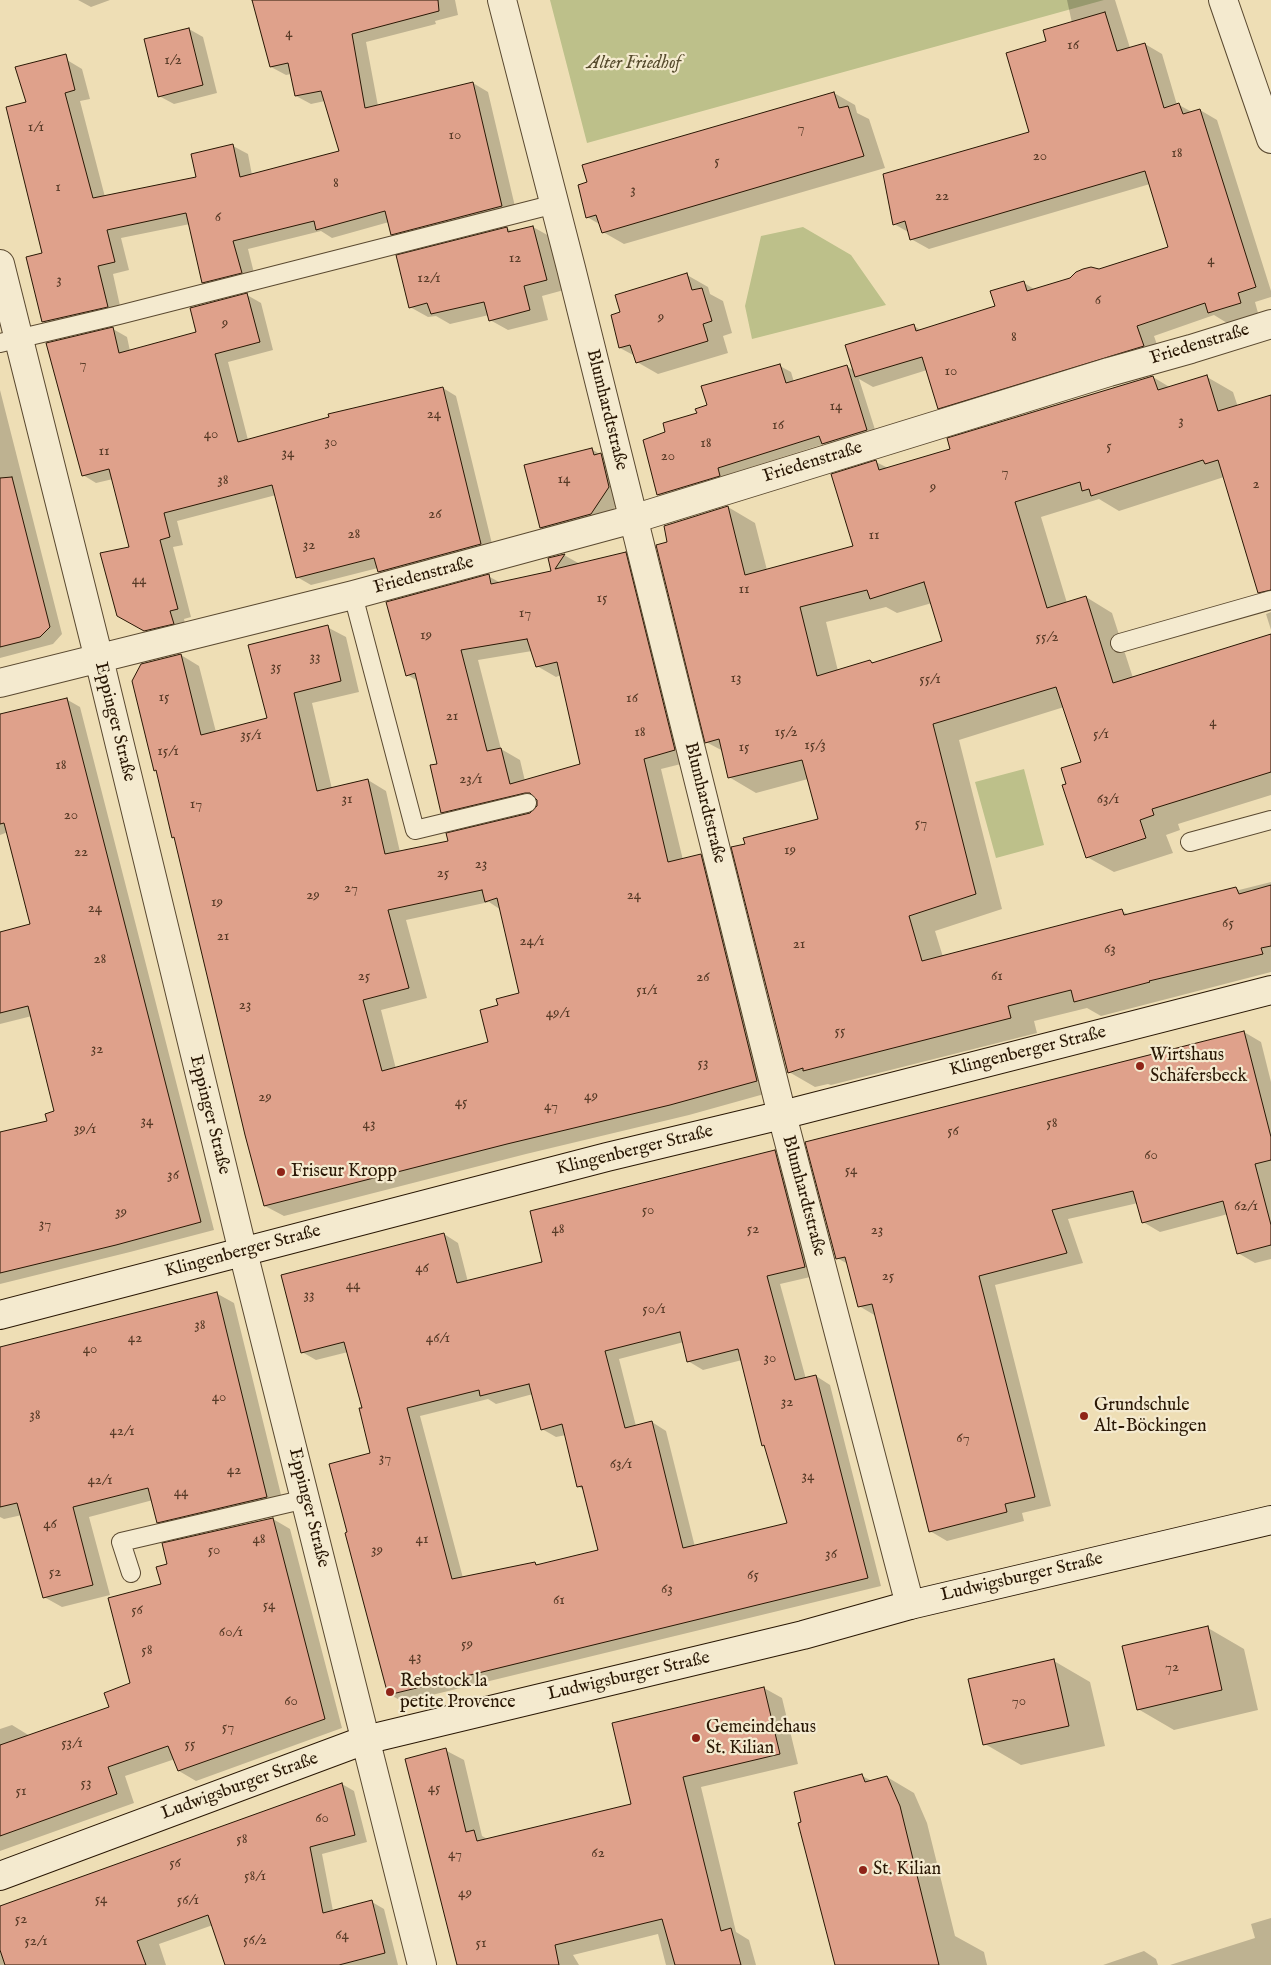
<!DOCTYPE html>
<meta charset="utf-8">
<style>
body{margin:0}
canvas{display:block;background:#eedeb5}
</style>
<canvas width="1271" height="1965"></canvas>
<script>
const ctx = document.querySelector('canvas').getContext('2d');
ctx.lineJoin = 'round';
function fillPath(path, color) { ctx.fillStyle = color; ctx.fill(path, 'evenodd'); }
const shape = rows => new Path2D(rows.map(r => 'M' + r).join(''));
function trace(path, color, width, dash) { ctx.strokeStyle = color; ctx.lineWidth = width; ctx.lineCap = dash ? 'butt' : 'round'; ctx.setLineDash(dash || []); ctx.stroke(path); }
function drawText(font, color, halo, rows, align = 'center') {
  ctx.font = font + ' "IM FELL English",serif'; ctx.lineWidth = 4.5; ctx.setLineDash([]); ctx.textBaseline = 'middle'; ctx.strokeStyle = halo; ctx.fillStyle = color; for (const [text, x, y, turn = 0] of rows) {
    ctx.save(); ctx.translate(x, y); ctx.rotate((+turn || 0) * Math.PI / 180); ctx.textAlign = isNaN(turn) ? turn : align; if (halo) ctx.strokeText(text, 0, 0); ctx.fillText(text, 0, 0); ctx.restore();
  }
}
fillPath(shape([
 [550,0,1104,0,587,143],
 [803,227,851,255,886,305,752,339,745,306,761,236],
 [1024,769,1044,845,996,858,975,782]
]), '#bdc08a');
fillPath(shape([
 [78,0,110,0,91,7],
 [268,0,455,0,458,15,435,21,436,24,366,42,378,106,473,83,488,92,517,215,407,243,392,234,389,222,332,238,321,231,248,249,256,281,218,291,203,282,190,224,121,238,129,270,113,274,122,315,58,330,43,321,44,254,27,103,67,60,82,69,90,99,80,101,105,197,198,178,233,146,248,154,252,175,340,152,325,101,311,104,296,96,291,74,286,75,271,67],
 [1067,0,1115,0,1130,48,1145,44,1162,54,1177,105,1179,105,1192,112,1200,110,1217,120,1271,291,1271,297,1255,302,1258,313,1227,323,1214,315,1154,336,1161,356,956,418,939,408,927,370,873,387,859,379,877,436,834,450,824,444,729,474,731,482,669,501,658,494,667,433,708,406,780,366,791,372,794,382,847,366,854,371,914,326,922,331,996,307,1024,283,1036,290,1169,248,1150,184,929,249,911,239,910,233,894,224,1031,132,1047,42,1072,23],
 [189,29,203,37,217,93,174,104,159,96],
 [834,93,855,105,857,113,869,119,885,168,624,244,603,232,601,225,587,217],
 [533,227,551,237,564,290,542,296,548,320,508,330,490,320,489,315,450,324,436,316,428,317,410,307,507,228,513,232],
 [687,275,708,287,710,294,723,301,732,333,723,336,728,353,658,374,637,362,635,356,620,348,622,313],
 [247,295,261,303,273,350,228,362,248,440,443,388,456,396,494,552,392,579,379,571,378,568,311,585,297,577,276,495,177,521,183,545,173,547,191,617,184,619,187,631,158,638,118,615,130,548,113,479,96,483,83,475,113,329,127,337,130,351,197,333],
 [1153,377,1171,388,1207,377,1233,392,1238,407,1271,396,1271,599,1259,592,1224,477,1119,511,1099,499,1041,517,1067,603,1086,597,1112,613,1133,678,1271,635,1271,795,1178,824,1180,830,1166,835,1173,853,1114,872,1087,857,1068,785,1082,763,1064,707,959,740,1002,909,935,931,943,957,1122,911,1129,915,1236,888,1239,890,1271,882,1271,972,1101,1016,1087,1008,1034,1021,1037,1033,831,1085,828,1084,815,1087,789,1072,819,820,808,779,756,793,729,777,723,751,706,742,668,543,728,507,755,523,767,570,855,547,876,462,888,468,952,450],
 [932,603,943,642,875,663,870,661,838,671,826,622,886,607,897,613],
 [0,390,62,634,53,644,0,658],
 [591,449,615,463,623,495,605,522,555,536,541,527],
 [625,553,644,564,693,761,661,769,683,860,701,856,719,866,775,1091,689,1115,526,1154,284,1216,265,1206,175,838,173,837,158,772,155,770,181,655,199,666,216,732,268,719,327,627,346,637,359,692,312,703,332,789,368,780,386,791,400,852,450,842,531,814,538,807,538,804,461,823,443,812,438,764,418,681,407,675,488,576,501,583,552,571,549,559,564,555,580,564],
 [532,651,537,666,556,677,561,675,582,765,525,781,520,760,501,749,478,660],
 [520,788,538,799,538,802,518,791],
 [489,902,501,910,520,994,499,1006,489,1043,396,1069,381,1010,427,998,406,920],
 [1271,612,1271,630,1266,614],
 [66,699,80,707,214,1230,130,1252,0,1284,0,1134,49,1122,56,1112,32,1016,0,1024,0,933,31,925,8,832,0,835,0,716],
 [1244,1032,1261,1042,1271,1082,1271,1259,1255,1263,1238,1253,1228,1214,1160,1232,1143,1222,1138,1203,1068,1219,1083,1263,995,1285,1051,1506,1022,1513,1024,1521,947,1541,930,1531,876,1316,859,1306,848,1264,837,1258],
 [775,1152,789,1160,819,1275,780,1284,806,1379,816,1376,830,1385,881,1586,403,1702,389,1694,372,1454,363,1409,348,1352,316,1360,302,1352,444,1234,458,1243,468,1282,544,1263],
 [684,1342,688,1361,703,1370,742,1360,763,1445,766,1447,788,1524,695,1547,666,1431,652,1422,636,1426,619,1359],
 [533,1394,542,1429,556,1437,566,1435,578,1486,584,1490,599,1551,540,1566,535,1563,463,1578,420,1416,488,1399,496,1404],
 [216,1293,234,1303,284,1507,175,1532,158,1522,153,1500,89,1517,110,1595,62,1607,44,1597,22,1515,4,1519,0,1517,0,1348],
 [273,1519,290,1529,342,1728,196,1781,179,1771,175,1759,125,1776,134,1803,0,1851,0,1729,12,1725,30,1736,110,1707,132,1684,163,1585],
 [1208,1628,1244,1649,1258,1710,1174,1730,1138,1709],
 [1054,1661,1090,1682,1105,1746,1021,1765,985,1744],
 [764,1688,782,1698,798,1764,701,1787,736,1932,749,1940,756,1965,666,1965,658,1934,573,1955,579,1965,459,1965,445,1750,464,1760,482,1836,489,1840,633,1805],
 [862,1776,872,1781,887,1777,914,1793,927,1823,955,1936,984,1952,987,1965,836,1965],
 [342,1784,354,1791,367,1842,322,1854,333,1911,372,1902,384,1909,398,1965,227,1965,213,1925,159,1944,166,1965,0,1965,0,1907],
 [1271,1918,1271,1965,1170,1965,1255,1938,1251,1924],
 [1144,1951,1156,1959,1158,1965,1103,1965]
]), '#0003');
const building = shape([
 [252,0,438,0,439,11,352,34,365,108,473,82,502,206,391,235,385,211,316,230,314,221,233,241,242,273,202,283,186,213,107,230,115,262,98,266,108,307,42,322,26,257,42,253,6,107,26,102,15,67,66,54,75,90,65,93,93,198,196,177,191,154,233,144,240,177,339,151,321,91,295,96,288,63,270,67,252,0],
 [1105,12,1117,51,1145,43,1164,108,1179,103,1183,114,1200,109,1256,287,1238,293,1241,303,1208,313,1205,303,1137,326,1144,346,938,409,922,357,855,377,845,345,914,324,916,331,995,306,990,291,1024,281,1027,291,1070,278,1076,272,1083,269,1091,267,1099,269,1168,247,1145,171,910,240,905,221,893,225,883,174,1029,132,1006,53,1046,41,1043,30,1105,12],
 [189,28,203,85,158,97,144,39,189,28],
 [834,92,839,108,848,106,864,156,602,233,596,215,586,218,578,185,587,182,582,165,834,92],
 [533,226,547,280,524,286,530,310,489,321,484,302,431,314,427,303,409,308,396,255,507,227,508,232,533,226],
 [687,273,692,290,702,288,712,321,703,324,708,341,636,363,630,345,619,348,611,315,620,312,615,295,687,273],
 [247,293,260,342,215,354,238,442,329,417,328,414,443,387,481,544,378,572,374,558,296,578,272,485,164,513,170,537,160,540,178,609,170,611,174,624,144,631,117,616,100,553,129,547,109,469,82,476,46,343,113,327,119,353,196,332,190,308,247,293],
 [780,364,786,383,847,365,867,430,822,444,819,436,718,468,720,476,657,495,643,440,665,432,663,423,697,413,695,409,707,405,701,386,780,364],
 [1207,375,1218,411,1271,395,1271,590,1258,593,1218,460,1205,464,1203,460,1091,496,1089,489,1082,491,1080,482,1015,502,1047,608,1086,596,1113,683,1271,634,1271,772,1152,809,1154,815,1140,820,1146,838,1086,858,1062,785,1066,784,1061,768,1081,762,1056,687,933,724,976,894,909,916,922,961,1122,909,1124,915,1236,887,1239,894,1271,885,1271,946,1261,948,1263,954,1149,981,1150,982,1074,1002,1071,990,1008,1006,1011,1018,803,1071,803,1068,788,1073,731,847,745,844,743,838,818,819,802,760,728,778,719,739,705,743,656,545,667,542,664,526,728,506,745,575,853,546,831,474,876,460,879,470,950,449,947,438,1153,376,1158,390,1207,375],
 [924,582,942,641,872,663,870,660,817,676,800,607,867,590,870,599,924,582],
 [592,448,594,455,601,453,609,487,591,514,540,528,524,465,592,448],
 [12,477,50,627,40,637,0,647,0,478,12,477],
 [626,552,675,750,644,759,668,862,701,854,757,1081,670,1105,507,1144,264,1206,245,1135,174,837,172,838,156,770,154,771,132,681,141,664,181,654,201,735,267,718,248,645,328,625,341,681,294,693,317,791,368,779,385,854,448,841,446,833,530,813,537,806,537,800,530,793,525,793,441,813,430,765,437,764,415,673,406,676,386,602,489,574,491,584,551,571,548,558,565,554,555,569,626,552],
 [527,639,536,667,557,662,580,764,510,784,501,748,487,751,461,650,527,639],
 [482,890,485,902,497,898,519,993,496,999,498,1005,480,1010,488,1042,382,1071,363,1000,409,988,388,910,482,890],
 [67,698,201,1222,116,1245,0,1273,0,1132,47,1121,45,1114,54,1111,28,1006,0,1013,0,932,30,924,4,823,0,824,0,714,67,698],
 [1244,1031,1271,1137,1271,1160,1255,1164,1271,1225,1271,1245,1237,1254,1223,1201,1142,1223,1133,1191,1052,1210,1067,1253,979,1276,1035,1497,1005,1504,1007,1512,929,1532,872,1304,858,1307,845,1257,836,1259,805,1142,1244,1031],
 [775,1150,805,1267,767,1276,795,1380,816,1375,868,1578,388,1695,345,1533,347,1532,329,1464,370,1453,359,1408,362,1408,344,1342,301,1353,281,1275,444,1233,457,1283,542,1262,530,1211,775,1150],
 [680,1332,687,1362,738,1349,762,1446,764,1445,787,1523,683,1548,652,1421,625,1428,605,1351,680,1332],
 [529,1384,541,1430,562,1424,577,1487,582,1486,598,1550,536,1565,535,1562,452,1579,407,1408,479,1390,480,1396,529,1384],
 [217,1292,267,1497,157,1523,148,1488,73,1507,93,1585,43,1598,17,1503,0,1507,0,1347,217,1292],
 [273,1518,325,1719,178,1771,168,1746,108,1767,117,1794,0,1836,0,1745,109,1707,104,1693,130,1683,108,1598,161,1584,156,1567,167,1564,162,1543,273,1518],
 [1208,1626,1222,1690,1137,1710,1122,1646,1208,1626],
 [1054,1659,1069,1726,983,1745,968,1679,1054,1659],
 [764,1687,780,1754,683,1777,721,1931,731,1928,741,1965,675,1965,662,1919,555,1945,559,1965,457,1965,405,1759,446,1748,466,1832,474,1830,477,1841,631,1804,612,1723,764,1687],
 [862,1774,865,1782,887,1776,900,1806,939,1965,835,1965,798,1823,801,1822,794,1792,862,1774],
 [342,1783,355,1835,310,1847,323,1913,372,1900,385,1953,339,1965,225,1965,208,1915,137,1941,146,1965,5,1965,0,1950,0,1906,342,1783]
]);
fillPath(building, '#dfa18b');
trace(building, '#291704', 1);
const lane = shape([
 [0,343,119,315,555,204],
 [353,595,415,830,527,803],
 [1120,643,1271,600],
 [1190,842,1271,820],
 [131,1573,121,1542,306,1499]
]);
const street = shape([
 [502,0,571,268,782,1115,910,1605],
 [1223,0,1271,139],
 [0,264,99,659,243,1252,422,1965],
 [0,683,353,595,633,519,1109,372,1191,349,1271,324]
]);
const secondary = shape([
 [0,1315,607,1157,782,1115,1271,990],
 [0,1876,365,1740,803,1635,910,1605,1271,1520]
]);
trace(lane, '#5a4930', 20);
trace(street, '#5a4930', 30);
trace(secondary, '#291704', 30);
trace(lane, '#f4eacf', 18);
trace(street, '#f4eacf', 28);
trace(secondary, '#f4eacf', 28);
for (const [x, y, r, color] of [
 [1140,1066,5,"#8f2418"],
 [281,1172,5,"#8f2418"],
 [1084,1416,5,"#8f2418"],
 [390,1692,5,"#8f2418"],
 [696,1738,5,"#8f2418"],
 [863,1870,5,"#8f2418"]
]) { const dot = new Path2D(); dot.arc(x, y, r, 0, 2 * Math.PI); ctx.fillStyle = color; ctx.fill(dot); trace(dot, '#f4eacf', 2); }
drawText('15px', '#563a26', null, [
 ["4",289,34],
 ["16",1073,46],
 ["1/2",173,61],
 ["1/1",36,128],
 ["7",801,129],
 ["10",455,136],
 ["18",1177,154],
 ["20",1040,157],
 ["5",717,162],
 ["8",336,184],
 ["1",58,188],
 ["3",633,191],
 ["22",942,197],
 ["6",218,218],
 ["12",515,259],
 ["4",1211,261],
 ["12/1",429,279],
 ["3",59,281],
 ["6",1098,301],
 ["9",661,318],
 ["9",225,324],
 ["8",1014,338],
 ["7",83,365],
 ["10",951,372],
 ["14",836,407],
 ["24",434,415],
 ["3",1181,422],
 ["16",778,426],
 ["40",211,435],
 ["30",331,443],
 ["18",706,444],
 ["5",1109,447],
 ["11",104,452],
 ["34",288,454],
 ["20",668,457],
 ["7",1005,473],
 ["14",564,480],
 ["38",223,481],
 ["2",1256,485],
 ["9",933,488],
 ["26",435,515],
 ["28",354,535],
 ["11",874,536],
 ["32",309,546],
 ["44",139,581],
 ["11",744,590],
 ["15",602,599],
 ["17",525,614],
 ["19",426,636],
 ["55/2",1047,638],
 ["33",315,658],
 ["35",276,668],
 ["13",736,679],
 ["55/1",930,680],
 ["15",164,698],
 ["16",632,699],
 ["21",452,717],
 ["4",1213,723],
 ["18",640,733],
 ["15/2",786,733],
 ["5/1",1101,735],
 ["35/1",251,736],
 ["15/3",815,746],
 ["15",744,748],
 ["15/1",168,752],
 ["18",61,766],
 ["23/1",471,780],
 ["31",347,800],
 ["63/1",1108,800],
 ["17",196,805],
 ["20",71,816],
 ["57",921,824],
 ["19",790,851],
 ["22",81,853],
 ["23",481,865],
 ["25",443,874],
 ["27",351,889],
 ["29",313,896],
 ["24",634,896],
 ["19",217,903],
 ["24",95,909],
 ["65",1228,924],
 ["21",223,937],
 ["24/1",532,942],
 ["21",799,945],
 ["63",1110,950],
 ["28",100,960],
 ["25",364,977],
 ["61",997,977],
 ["26",703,978],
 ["51/1",647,991],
 ["23",245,1006],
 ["49/1",558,1014],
 ["55",840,1032],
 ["32",97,1050],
 ["53",703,1064],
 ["49",591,1097],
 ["29",265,1098],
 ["45",461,1103],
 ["47",551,1107],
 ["34",147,1122],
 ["58",1052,1124],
 ["43",369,1125],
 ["39/1",85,1130],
 ["56",953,1132],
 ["60",1151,1156],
 ["54",851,1171],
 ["36",173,1176],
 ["62/1",1246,1207],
 ["50",648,1211],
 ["39",121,1213],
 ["37",45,1225],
 ["48",558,1230],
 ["52",753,1230],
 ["23",877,1231],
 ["46",422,1269],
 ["25",888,1277],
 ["44",353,1286],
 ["33",309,1296],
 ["50/1",654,1310],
 ["38",200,1326],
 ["42",135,1339],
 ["46/1",438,1339],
 ["40",90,1350],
 ["30",770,1359],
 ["40",219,1398],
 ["32",787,1403],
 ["38",35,1416],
 ["42/1",122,1432],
 ["67",963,1439],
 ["37",385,1459],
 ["63/1",621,1465],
 ["42",234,1471],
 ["34",808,1477],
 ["42/1",100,1481],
 ["44",181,1493],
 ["46",50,1525],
 ["48",259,1540],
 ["41",422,1540],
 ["50",214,1551],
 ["39",377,1551],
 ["36",831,1555],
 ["52",55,1573],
 ["65",753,1576],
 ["63",667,1590],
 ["61",559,1601],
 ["54",269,1606],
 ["56",137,1611],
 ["60/1",231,1633],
 ["59",467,1645],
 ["58",147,1651],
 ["43",415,1658],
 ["72",1172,1668],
 ["60",291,1702],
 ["70",1019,1702],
 ["57",228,1728],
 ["53/1",72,1744],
 ["55",190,1745],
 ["53",86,1784],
 ["45",434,1789],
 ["51",21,1792],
 ["60",322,1819],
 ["58",242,1840],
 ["62",598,1854],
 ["47",455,1855],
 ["56",175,1864],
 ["58/1",255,1877],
 ["49",465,1894],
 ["54",101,1900],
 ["56/1",188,1901],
 ["52",21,1920],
 ["64",342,1936],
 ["56/2",255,1941],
 ["52/1",36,1942],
 ["51",481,1944]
]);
drawText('italic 18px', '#554a2c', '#f4eacf', [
 ["Alter Friedhof",634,64]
]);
drawText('18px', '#291704', '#f4eacf', [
 ["Friedenstraße",1200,345,-17],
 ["Blumhardtstraße",606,410,76],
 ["Friedenstraße",813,463,-17],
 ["Friedenstraße",424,576,-15],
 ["Eppinger Straße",114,722,76],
 ["Blumhardtstraße",704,803,76],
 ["Klingenberger Straße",1028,1052,-14],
 ["Eppinger Straße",209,1115,76],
 ["Klingenberger Straße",635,1151,-14],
 ["Blumhardtstraße",803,1196,75],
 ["Klingenberger Straße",243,1252,-15],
 ["Eppinger Straße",308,1508,76],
 ["Ludwigsburger Straße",1022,1578,-13],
 ["Ludwigsburger Straße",629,1677,-13],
 ["Ludwigsburger Straße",240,1787,-20]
]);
drawText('18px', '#291704', '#f4eacf', [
 ["Wirtshaus",1150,1056],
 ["Schäfersbeck",1150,1077],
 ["Friseur Kropp",291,1172],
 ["Grundschule",1094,1406],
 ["Alt-Böckingen",1094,1427],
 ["Rebstock la",400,1682],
 ["petite Provence",400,1703],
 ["Gemeindehaus",706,1728],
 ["St. Kilian",706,1749],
 ["St. Kilian",873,1870]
], 'left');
</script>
